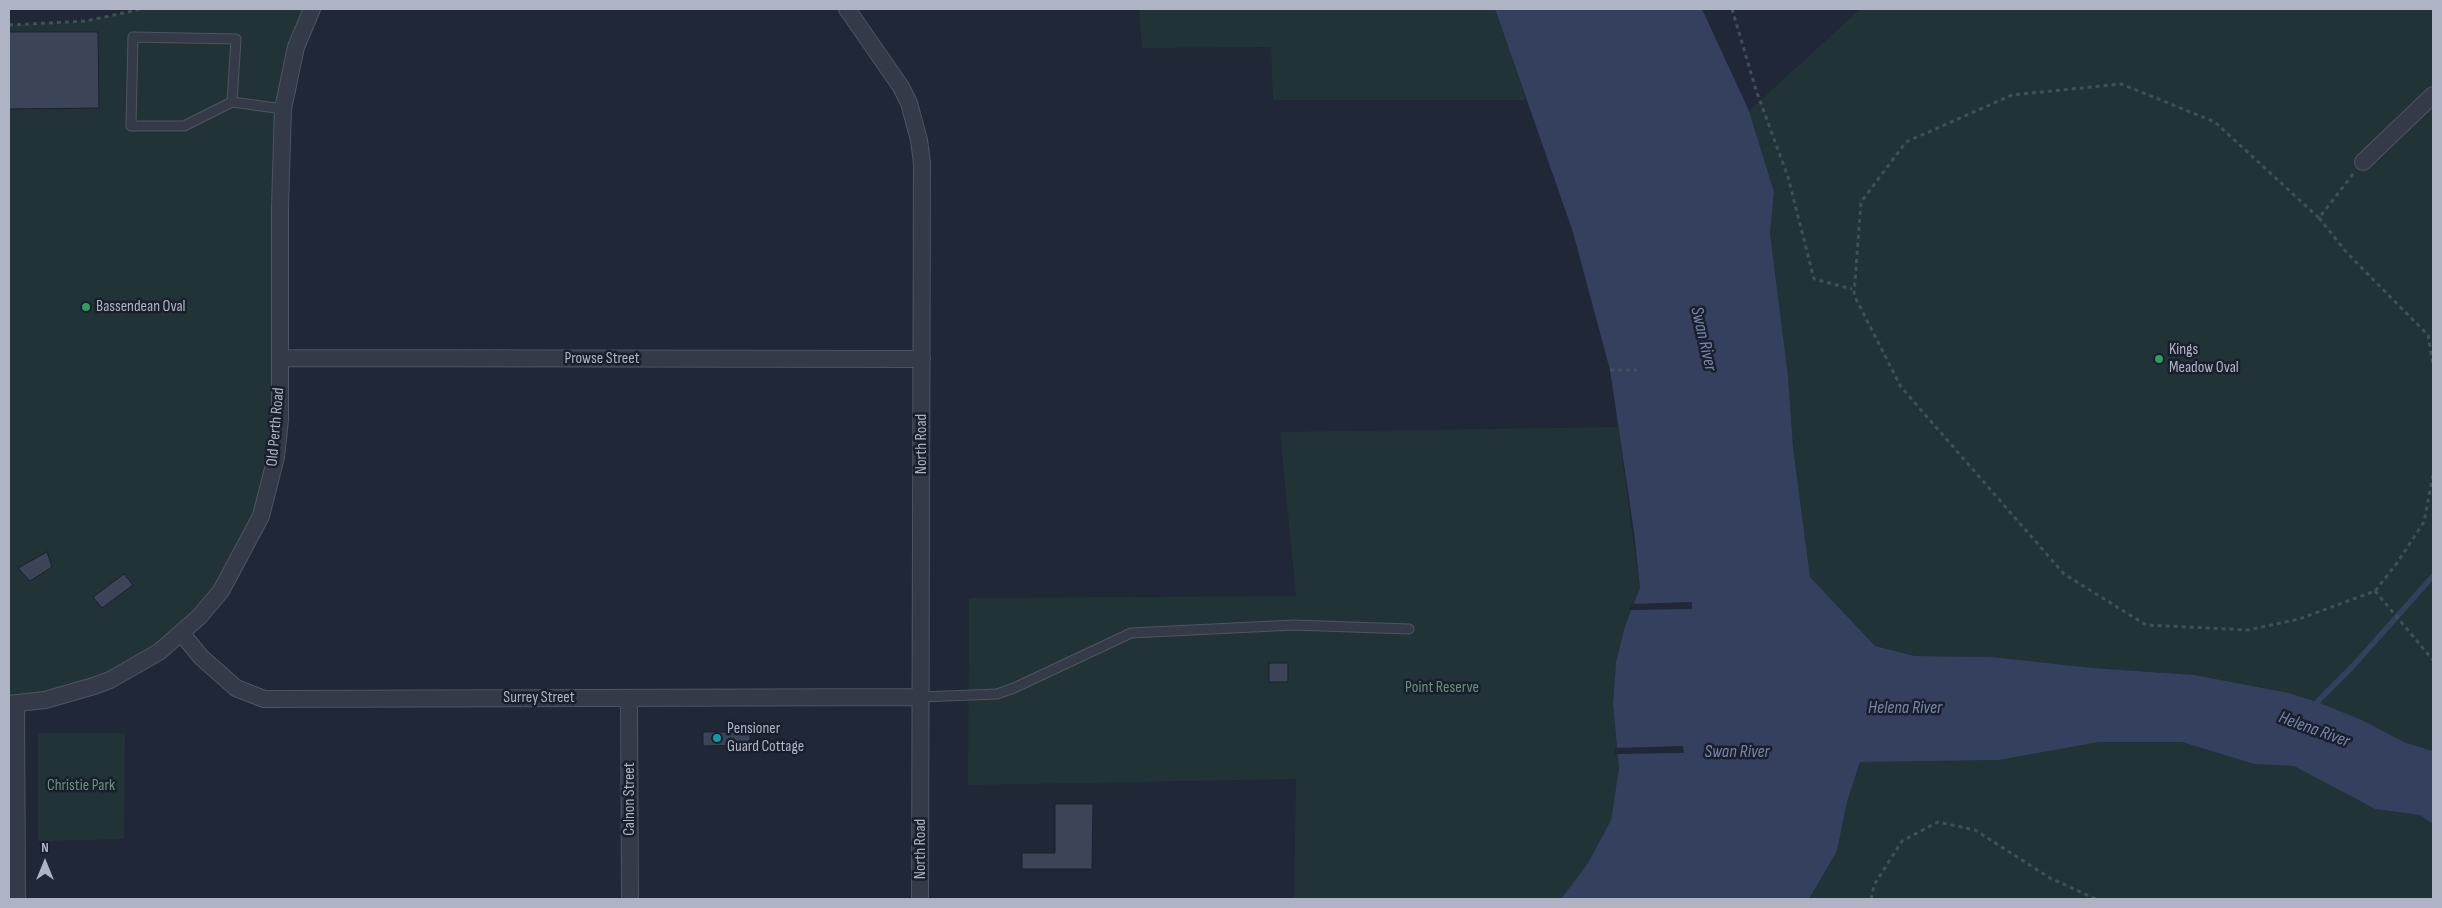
<!DOCTYPE html>
<style>
body{margin:0}
#map{position:relative;width:2442px;height:908px;overflow:hidden;background:#202737;font-family:"Sofia Sans Condensed",sans-serif}
canvas{display:block}
.frame{position:absolute;inset:0;border:10px solid #aeb4c4;pointer-events:none}
.north{position:absolute;left:20px;top:838px;width:50px;height:50px;-webkit-text-stroke:4px #191f2c;paint-order:stroke;rotate:0deg;font-size:14px;font-weight:700;line-height:20px;text-align:center;color:#aeb4c4}
.north::after{content:'';display:block;margin:auto;width:18px;height:22px;background:#aeb4c4;clip-path:polygon(50% 0,100% 100%,50% 72%,0 100%)}
</style>
<div id="map">
<canvas width="2442" height="908"></canvas>
<div class="frame"></div>
<div class="north">N</div>
</div>
<script>
const ctx = document.querySelector('canvas').getContext('2d');
ctx.lineJoin = 'round';
function fillPath(path, color) { ctx.fillStyle = color; ctx.fill(path, 'evenodd'); }
const shape = rows => new Path2D(rows.map(r => 'M' + r).join(''));
function trace(path, color, width, dash) { ctx.strokeStyle = color; ctx.lineWidth = width; ctx.lineCap = dash ? 'butt' : 'round'; ctx.setLineDash(dash || []); ctx.stroke(path); }
function drawText(font, color, halo, rows, align = 'center') {
  ctx.font = font + ' "Sofia Sans Condensed",sans-serif'; ctx.lineWidth = 5; ctx.setLineDash([]); ctx.textBaseline = 'middle'; ctx.strokeStyle = halo; ctx.fillStyle = color; for (const [text, x, y, turn = 0] of rows) {
    ctx.save(); ctx.translate(x, y); ctx.rotate((+turn || 0) * Math.PI / 180); ctx.textAlign = isNaN(turn) ? turn : align; if (halo) ctx.strokeText(text, 0, 0); ctx.fillText(text, 0, 0); ctx.restore();
  }
}
fillPath(shape([
 [141,9,312,9,288,75,269,487,221,591,133,667,9,704,9,25,86,21],
 [1139,9,1495,9,1526,100,1273,100,1271,47,1142,48],
 [1860,9,2433,9,2433,751,2404,742,2362,720,2317,702,2289,693,2194,675,2093,668,1992,657,1915,656,1875,646,1810,577,1793,447,1788,376,1770,233,1774,192,1749,111],
 [1618,427,1640,589,1625,626,1616,662,1613,704,1619,768,1611,820,1588,863,1561,899,1294,899,1296,779,968,785,969,598,1296,596,1280,432],
 [38,733,125,733,124,839,38,841],
 [2099,742,2182,742,2254,764,2294,766,2375,809,2420,815,2433,824,2433,899,1809,899,1837,851,1847,802,1860,762,1999,760]
]), '#223338');
fillPath(shape([
 [1495,9,1702,9,1749,111,1774,192,1770,233,1788,376,1793,447,1810,577,1875,646,1915,656,1992,657,2093,668,2194,675,2289,693,2317,702,2362,720,2404,742,2433,751,2433,824,2420,815,2375,809,2294,766,2254,764,2182,742,2099,742,1999,760,1860,762,1847,802,1837,851,1809,899,1561,899,1588,863,1611,820,1619,768,1613,704,1616,662,1625,626,1640,588,1634,532,1610,370,1573,232]
]), '#34405e');
fillPath(shape([
 [1692,602,1692,609,1628,610,1631,604],
 [1683,746,1684,753,1615,754,1614,748]
]), '#202737');
trace(shape([
 [2317,702,2353,666,2433,576]
]), '#34405e', 5.5);
const building = shape([
 [9,32,98,32,99,108,9,109,9,32],
 [47,552,52,567,30,581,18,568,47,552],
 [124,574,133,585,102,608,93,597,124,574],
 [1269,663,1288,663,1288,682,1269,682,1269,663],
 [703,732,750,732,750,745,703,746,703,732],
 [1055,804,1093,804,1092,869,1022,869,1022,853,1055,853,1055,804]
]);
fillPath(building, '#3c4557');
trace(building, '#1b212e', 1);
const lane = shape([
 [232,102,236,39,133,37,131,126,184,126,232,102,283,109],
 [921,697,997,694,1014,688,1131,633,1294,625,1409,629]
]);
const street = shape([
 [847,9,901,87,909,103,919,140,922,163,920,899],
 [2363,162,2433,95],
 [281,358,922,359],
 [182,634,201,657,236,688,264,699,921,697],
 [629,698,630,899],
 [9,704,45,700,94,686,110,680,159,652,199,617,221,591,261,516,276,457,280,420,280,207,283,109,296,47,312,9],
 [16,704,17,899]
]);
trace(lane, '#4e5462', 11);
trace(street, '#4e5462', 18);
trace(shape([
 [1732,9,1756,90,1788,177,1814,279,1852,289],
 [9,25,86,21,141,9],
 [2353,174,2319,218,2215,122,2121,84,2012,95,1906,142,1861,202,1854,295,1901,387,2064,574,2146,625,2248,630,2299,619,2375,591,2397,563,2424,522,2433,475],
 [2319,218,2347,253,2428,335,2433,364],
 [1610,370,1637,370],
 [2375,591,2433,660],
 [1871,899,1874,885,1902,841,1938,822,1975,830,2050,878,2096,899]
]), '#405056', 3, [4, 4]);
trace(lane, '#343a48', 9);
trace(street, '#343a48', 16);
for (const [x, y, r, color] of [
 [86,307,5,"#2e9e5b"],
 [2159,359,5,"#2e9e5b"],
 [717,738,5,"#0f9aa8"]
]) { const dot = new Path2D(); dot.arc(x, y, r, 0, 2 * Math.PI); ctx.fillStyle = color; ctx.fill(dot); trace(dot, '#191f2c', 2); }
drawText('16px', '#aeb4c4', '#191f2c', [
 ["Bassendean Oval",96,307],
 ["Kings",2169,350],
 ["Meadow Oval",2169,368],
 ["Pensioner",727,729],
 ["Guard Cottage",727,747]
], 'left');
drawText('16px', '#aeb4c4', '#191f2c', [
 ["Prowse Street",602,359],
 ["Old Perth Road",276,427,-85],
 ["North Road",922,444,-90],
 ["Surrey Street",539,698],
 ["Calnon Street",630,799,-90],
 ["North Road",921,849,-90]
]);
drawText('16px', '#669477', '#191f2c', [
 ["Point Reserve",1442,688],
 ["Christie Park",81,786]
]);
drawText('italic 18px', '#7686ac', '#191f2c', [
 ["Swan River",1703,339,77],
 ["Helena River",1905,708],
 ["Helena River",2314,730,20],
 ["Swan River",1737,752]
]);
</script>
